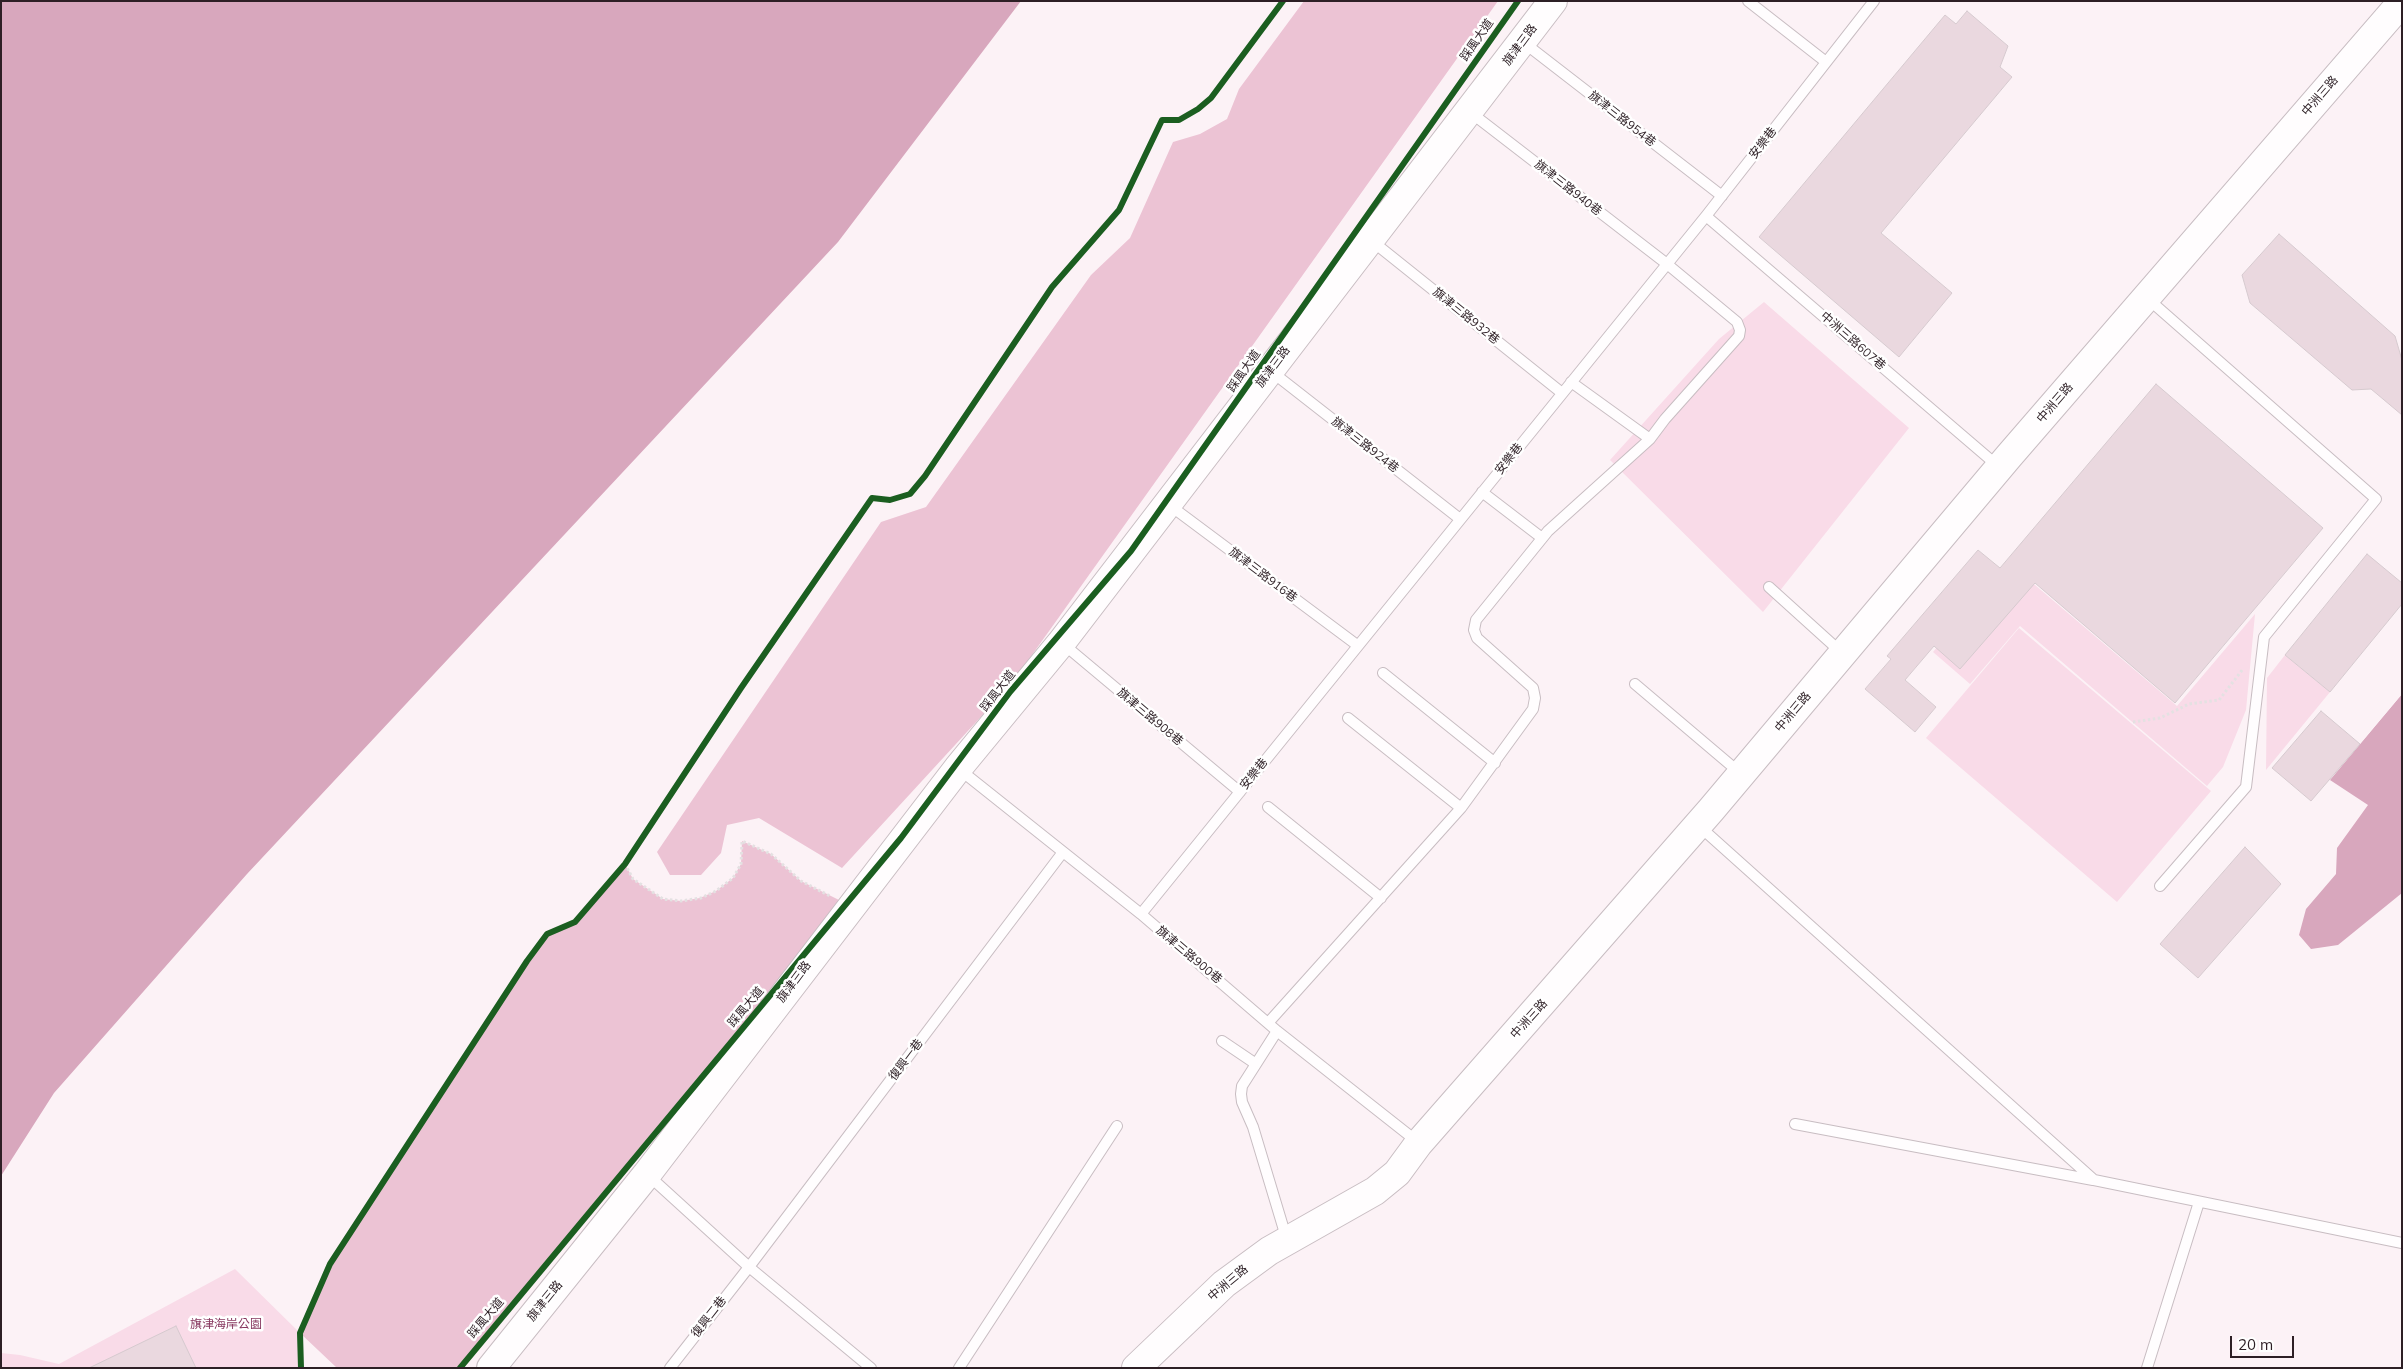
<!DOCTYPE html>
<meta charset="utf-8">
<style>
body{margin:0}
#map{position:relative;width:2403px;height:1369px;overflow:hidden;background:#fcf2f6;font-family:Mulish,sans-serif}
canvas{display:block}
.frame{position:absolute;inset:0;border:2px solid #2d1f25;pointer-events:none}
.scale{position:absolute;left:2230px;top:1336px;width:64px;height:22px;box-sizing:border-box;border:2px solid #2d1f25;border-top:0;padding-left:6px;font-size:15px;line-height:18px;white-space:nowrap;color:#2d1f25;-webkit-text-stroke:4px #fff;paint-order:stroke}
</style>
<div id="map">
<canvas width="2403" height="1369"></canvas>
<div class="frame"></div>
<div class="scale">20 m</div>
</div>
<script>
const ctx = document.querySelector('canvas').getContext('2d');
ctx.lineJoin = 'round';
function fillPath(path, color) { ctx.fillStyle = color; ctx.fill(path, 'evenodd'); }
const shape = rows => new Path2D(rows.map(r => 'M' + r).join(''));
function trace(path, color, width, dash) { ctx.strokeStyle = color; ctx.lineWidth = width; ctx.lineCap = dash ? 'butt' : 'round'; ctx.setLineDash(dash || []); ctx.stroke(path); }
function drawText(font, color, halo, rows, align = 'center') {
  ctx.font = font + ' Mulish,"Noto Sans TC",sans-serif'; ctx.lineWidth = 5; ctx.setLineDash([]); ctx.textBaseline = 'middle'; ctx.strokeStyle = halo; ctx.fillStyle = color; for (const [text, x, y, turn = 0] of rows) {
    ctx.save(); ctx.translate(x, y); ctx.rotate((+turn || 0) * Math.PI / 180); ctx.textAlign = isNaN(turn) ? turn : align; if (halo) ctx.strokeText(text, 0, 0); ctx.fillText(text, 0, 0); ctx.restore();
  }
}
fillPath(shape([
 [1764,302,1909,428,1763,612,1610,460,1719,339],
 [2008,562,2177,706,2255,614,2246,710,2223,767,2207,786,2020,626,1970,684,1933,652],
 [2019,628,2211,791,2117,902,1926,738],
 [2285,655,2330,692,2266,770,2267,678],
 [235,1269,300,1333,301,1368,1,1368,1,1353,20,1355,59,1364]
]), '#f9dbe8');
fillPath(shape([
 [1304,1,1498,1,1012,683,842,868,759,818,727,825,721,853,701,875,670,875,657,852,881,522,926,507,1091,275,1130,238,1173,142,1200,134,1227,119,1239,89],
 [742,841,771,854,801,881,847,904,460,1368,337,1368,300,1333,330,1264,527,961,547,934,575,922,625,864,633,879,663,899,681,901,700,898,716,891,733,878,741,864]
]), '#ecc3d4');
fillPath(shape([
 [1,1,1021,1,838,242,247,874,54,1093,1,1176],
 [2402,694,2402,893,2338,945,2311,949,2299,935,2306,909,2336,874,2337,848,2368,805,2330,780]
]), '#d8a7bd');
fillPath(shape([
 [2402,692,2402,694,2360,744,2358,743]
]), '#fcf2f6');
const building = shape([
 [1967,11,2008,46,2000,67,2012,77,1881,233,1952,293,1899,357,1759,237,1945,15,1956,24,1967,11],
 [2279,234,2395,336,2402,360,2402,415,2371,389,2352,390,2250,303,2242,275,2279,234],
 [2156,384,2323,528,2175,703,2035,583,1960,669,1934,646,1905,680,1936,707,1915,732,1865,689,1891,659,1887,656,1978,550,2000,568,2156,384],
 [2367,554,2402,583,2402,604,2330,692,2285,655,2367,554],
 [2321,711,2360,744,2311,801,2272,768,2321,711],
 [2245,847,2281,884,2198,978,2160,944,2245,847],
 [176,1326,196,1368,89,1368,176,1326]
]);
fillPath(building, '#ead8df');
trace(building, '#d6cacf', 1);
const lane = shape([
 [1748,1,1826,62],
 [1523,42,1722,196],
 [1706,216,1999,467],
 [1372,241,1562,393],
 [2147,298,2376,499,2264,637,2246,787,2160,886],
 [1272,372,1460,519],
 [1571,382,1650,439],
 [1482,492,1542,538],
 [1168,504,1357,645],
 [1769,587,1842,653],
 [1062,643,1240,792],
 [1383,673,1495,763],
 [1635,684,1740,773],
 [1348,718,1461,808],
 [959,769,1141,914,1277,1031,1419,1143],
 [1268,807,1381,898],
 [1698,825,2094,1180,2402,1243],
 [1141,914,1706,216,1874,1],
 [1268,1023,1461,808,1533,709,1535,698,1533,688,1477,638,1474,630,1476,620,1548,531,1650,439,1665,419,1739,336,1740,330,1737,322,1667,264,1470,112],
 [1277,1031,1242,1086,1241,1094,1242,1102,1253,1127,1287,1240],
 [1222,1041,1256,1064],
 [1795,1124,2093,1180],
 [648,1175,749,1267,871,1368],
 [670,1368,749,1267,1063,852],
 [959,1368,1117,1126],
 [2147,1368,2199,1202]
]);
const secondary = shape([
 [491,1368,647,1174,958,768,1061,643,1553,1],
 [1136,1368,1224,1284,1269,1251,1375,1191,1397,1173,1419,1143,1711,810,2009,456,2402,2]
]);
trace(lane, '#c8bdc2', 12);
trace(secondary, '#c8bdc2', 30);
trace(shape([
 [2133,722,2160,718,2189,704,2219,700,2243,669],
 [625,864,633,879,663,899,681,901,701,898,716,891,733,878,741,864,742,841,771,854,801,881,830,896]
]), '#e4e1e2', 3, [2.5, 2.5]);
trace(lane, '#fffdfe', 10);
trace(secondary, '#fffdfe', 28);
trace(shape([
 [301,1368,300,1333,330,1264,527,961,547,934,575,922,625,864,741,688,872,498,890,500,910,494,925,476,1052,287,1119,210,1162,120,1179,120,1198,109,1211,98,1283,1],
 [460,1368,901,838,1010,692,1131,551,1518,1]
]), '#1b5e20', 6);
drawText('12px', '#2d1f25', '#fff', [
 ["踩風大道",1477,40,-55],
 ["旗津三路",1520,45,-53],
 ["中洲三路",2320,96,-49],
 ["旗津三路954巷",1622,119,38],
 ["安樂巷",1763,143,-52],
 ["旗津三路940巷",1568,188,38],
 ["旗津三路932巷",1466,316,39],
 ["中洲三路607巷",1853,341,41],
 ["旗津三路",1273,367,-53],
 ["踩風大道",1244,371,-55],
 ["中洲三路",2055,403,-49],
 ["旗津三路924巷",1365,445,38],
 ["安樂巷",1509,459,-51],
 ["旗津三路916巷",1263,575,37],
 ["踩風大道",998,691,-52],
 ["中洲三路",1793,712,-50],
 ["旗津三路908巷",1150,717,40],
 ["安樂巷",1254,774,-51],
 ["旗津三路900巷",1189,955,40],
 ["旗津三路",794,982,-53],
 ["踩風大道",746,1007,-50],
 ["中洲三路",1529,1019,-48],
 ["復興一巷",906,1060,-53],
 ["中洲三路",1228,1283,-40],
 ["旗津三路",545,1301,-51],
 ["復興二巷",709,1317,-52],
 ["踩風大道",486,1318,-50]
]);
drawText('12px', '#86365e', '#fff', [
 ["旗津海岸公園",226,1324]
]);
</script>
